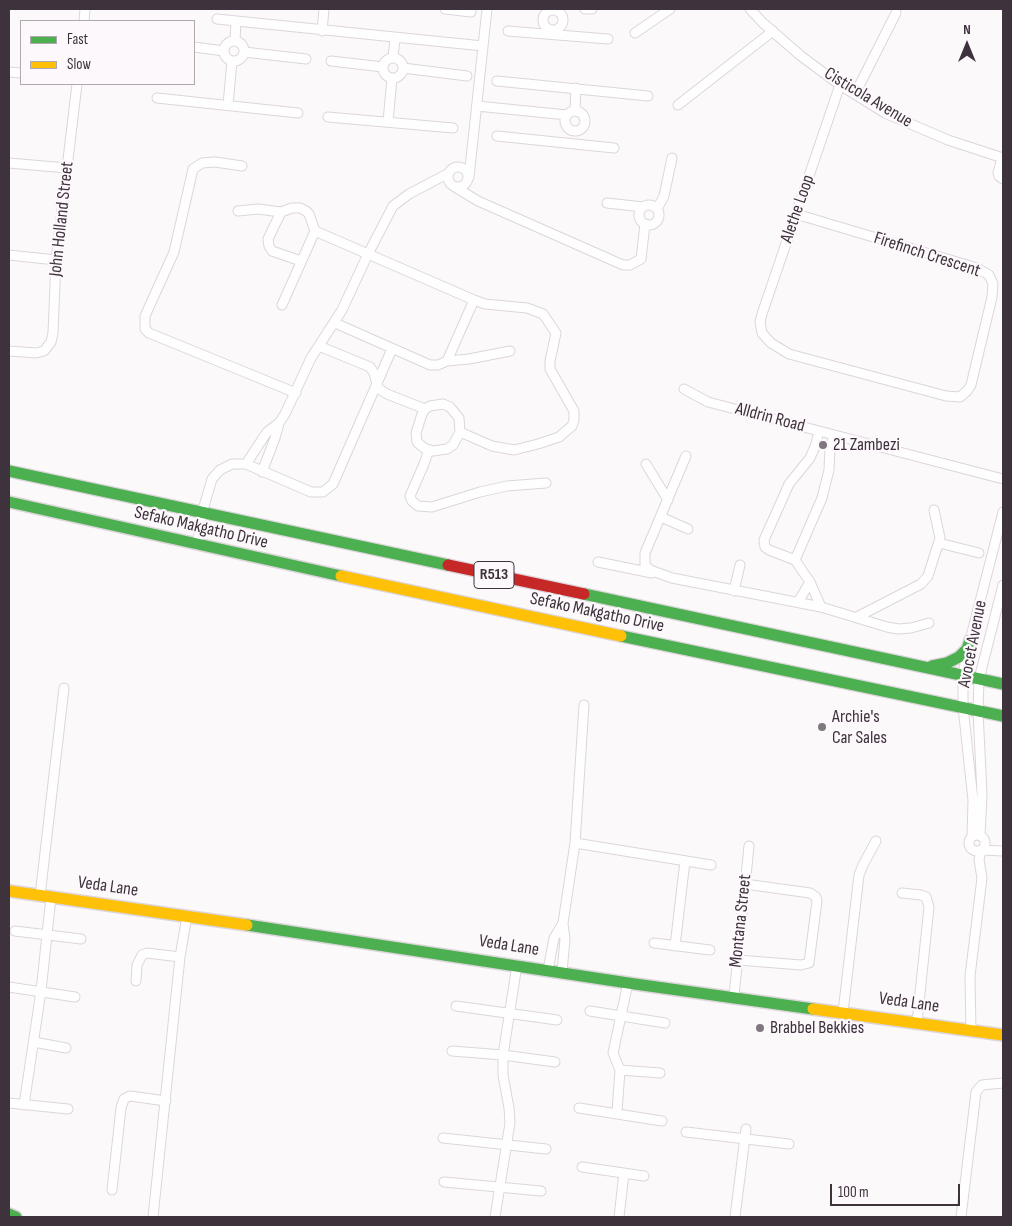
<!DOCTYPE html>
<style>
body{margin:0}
#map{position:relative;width:1012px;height:1226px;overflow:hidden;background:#fcf9fb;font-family:"Sofia Sans Condensed",sans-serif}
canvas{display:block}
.frame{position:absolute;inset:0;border:10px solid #3e333c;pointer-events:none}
.legend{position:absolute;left:20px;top:20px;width:175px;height:65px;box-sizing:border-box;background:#fdf8fc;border:1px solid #b1a9af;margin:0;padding:6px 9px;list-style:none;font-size:15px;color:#3e333c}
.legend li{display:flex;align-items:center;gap:10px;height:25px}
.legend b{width:25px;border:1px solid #b1a9af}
.north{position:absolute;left:942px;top:20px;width:50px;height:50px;-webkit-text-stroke:4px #fdf8fc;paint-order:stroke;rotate:0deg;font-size:14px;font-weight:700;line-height:20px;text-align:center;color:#3e333c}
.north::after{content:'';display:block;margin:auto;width:18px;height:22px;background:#3e333c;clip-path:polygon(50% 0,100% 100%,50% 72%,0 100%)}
.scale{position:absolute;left:830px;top:1184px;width:130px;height:22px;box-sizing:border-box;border:2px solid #3e333c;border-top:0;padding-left:6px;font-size:15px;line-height:18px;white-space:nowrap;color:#3e333c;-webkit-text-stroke:4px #fdf8fc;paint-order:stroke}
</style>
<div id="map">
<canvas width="1012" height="1226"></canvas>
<div class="frame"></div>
<ul class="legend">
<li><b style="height:6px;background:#4caf50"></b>Fast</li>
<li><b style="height:6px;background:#ffc107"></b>Slow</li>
</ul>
<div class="north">N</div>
<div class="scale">100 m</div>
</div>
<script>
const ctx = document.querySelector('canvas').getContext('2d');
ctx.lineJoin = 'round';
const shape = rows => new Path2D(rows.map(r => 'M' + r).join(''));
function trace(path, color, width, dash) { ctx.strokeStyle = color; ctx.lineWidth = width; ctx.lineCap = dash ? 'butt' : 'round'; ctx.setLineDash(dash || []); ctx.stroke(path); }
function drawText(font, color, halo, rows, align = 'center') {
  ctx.font = font + ' "Sofia Sans Condensed",sans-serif'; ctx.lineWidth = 4.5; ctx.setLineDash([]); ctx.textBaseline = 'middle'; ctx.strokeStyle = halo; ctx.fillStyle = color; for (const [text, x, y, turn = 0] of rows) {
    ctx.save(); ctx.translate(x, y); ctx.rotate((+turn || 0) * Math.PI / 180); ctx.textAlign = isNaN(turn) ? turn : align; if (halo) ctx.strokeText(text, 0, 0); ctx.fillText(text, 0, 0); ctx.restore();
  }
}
const street = shape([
 [445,9,471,12],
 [585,9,592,9],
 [750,9,763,23,801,56,840,85,885,113,948,140,1003,158],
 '543 20a10 10 0 1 1 20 0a10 10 0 1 1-20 0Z',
 [217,19,483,46],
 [84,21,85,9],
 [322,31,324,9],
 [508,31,608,39],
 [635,33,670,9],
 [235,41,236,21],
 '224 51a10 10 0 1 1 20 0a10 10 0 1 1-20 0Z',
 [194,47,224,51],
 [244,52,306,59],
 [393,58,395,38],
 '383 68a10 10 0 1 1 20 0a10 10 0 1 1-20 0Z',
 [331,61,383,67],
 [403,68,467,76],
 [9,72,21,73],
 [497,81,648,96],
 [855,94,896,13],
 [157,98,298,113],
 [228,105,232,61],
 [678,105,773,31],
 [477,106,567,115],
 '565 121a10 10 0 1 1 20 0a10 10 0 1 1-20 0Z',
 [575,111,576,88],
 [328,117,453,128],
 [388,122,392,78],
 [497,136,614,148],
 [1002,158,998,173,999,176,1003,179],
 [9,163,67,168],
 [242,166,215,162,202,163,193,169,174,252,145,316,145,329,149,333,296,393],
 '448 177a10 10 0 1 1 20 0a10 10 0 1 1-20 0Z',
 [469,177,487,9],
 [455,187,478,201,623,265,630,265,641,259,645,224],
 [607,203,643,207],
 '639 215a10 10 0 1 1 20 0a10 10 0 1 1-20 0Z',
 [657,209,664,196,672,158],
 [238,211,258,209,281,212,292,208,300,208,306,211,309,214,315,231,474,300,447,361],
 [281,212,268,239,269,246,272,251,301,261],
 [796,214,977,268,989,275,993,284,992,297,971,385,967,391,960,397,946,396,789,354,771,343,762,333,760,322,762,314,796,214,840,85],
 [9,255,56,260],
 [282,305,315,231],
 [335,323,430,365,438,365,447,361,469,359,510,351],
 [319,346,370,367,374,373,378,388,387,394,425,409],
 [9,351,36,353,44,351,51,342,53,333,56,260,77,84],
 [684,389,708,402,1003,479],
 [443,404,450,407,459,418,460,432,453,445,447,449,433,451,424,448,417,442,416,433,422,414,425,409,430,406,443,404],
 [819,431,816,444,810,458,789,484,764,540,765,547,769,550,795,560,810,582,821,607],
 [460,432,492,446,514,450,538,444,559,437,572,426,574,420,574,411,550,369,550,361,556,333,543,314,527,308,485,304,474,300],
 [429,450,424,464,410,496,412,501,418,506,432,507,480,492,507,486,546,483],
 [686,456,645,553,645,565,650,570,672,578,821,607,887,627,898,629,911,628,929,623],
 [246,464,267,432,279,423,285,414,311,358,342,310,368,254,393,206,409,194,449,173],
 [646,464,668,500],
 [262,472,275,438,279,423],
 [661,517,688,529],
 [939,543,979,553],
 [197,545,202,513,212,479,220,470,232,464,246,464,311,492,323,492,333,484,392,349],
 [795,560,822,498,829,470,830,448,834,435],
 [598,562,652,573],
 [734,591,740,565],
 [798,602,810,582],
 [857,617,921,584,928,576,940,538,934,510],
 '969 843a8 8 0 1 1 16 0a8 8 0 1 1-16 0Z',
 [980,836,982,794,978,711,979,679,1003,585],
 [972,837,973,800,963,707,963,674,970,640,1003,512],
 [575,843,711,865],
 [982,850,1003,851],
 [902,893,921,895,926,897,929,907,917,1022],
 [40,896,64,688],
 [15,931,81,939],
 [654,943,710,950],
 [675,946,685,861],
 [738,960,801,965,809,963,817,901,816,897,810,893,745,884],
 [548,970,554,938,563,923],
 [562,972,565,939,563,923,575,843,584,705],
 [136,981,137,965,142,955,147,953,180,957],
 [9,987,75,997],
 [734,996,749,846],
 [456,1006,557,1020],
 [590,1011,665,1023],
 [843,1012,859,875,863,865,876,841],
 [971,1030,970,976,982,878,979,860,981,851],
 [34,1042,66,1048],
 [452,1051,503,1055,555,1062],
 [620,1070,660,1073],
 [9,1103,68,1109],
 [24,1105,41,991,51,897],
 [579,1108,662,1121],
 [617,1112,620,1070,613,1053,628,983],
 [686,1132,789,1144],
 [443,1138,546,1149],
 [582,1167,644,1176],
 [444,1182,541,1191],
 [112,1190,121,1108,124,1099,130,1096,166,1101],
 [153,1217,180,957,187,916],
 [495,1217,510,1123,509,1108,503,1075,503,1055,517,965],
 [619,1217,624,1173],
 [735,1217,746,1129],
 [961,1217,976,1092,982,1085,1003,1083]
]);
const fast = shape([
 [9,471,448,565],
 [9,502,341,576],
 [584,594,1003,684],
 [621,636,1003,716],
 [932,666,947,663,959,657,967,649,970,640],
 [247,925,628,983,813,1009],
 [9,1214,16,1217]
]);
const slow = shape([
 [341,576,621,636],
 [9,891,247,925],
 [813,1009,1003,1035]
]);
const jam = shape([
 [448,565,584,594]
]);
trace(street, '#dcd6db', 11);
trace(fast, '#dcd6db', 14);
trace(slow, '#dcd6db', 14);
trace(jam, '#dcd6db', 14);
trace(street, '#fffefe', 9);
trace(fast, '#4caf50', 11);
trace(slow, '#ffc107', 11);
trace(jam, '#c62828', 11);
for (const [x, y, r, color] of [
 [823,445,5,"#80787f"],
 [822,727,5,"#80787f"],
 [760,1028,5,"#80787f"]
]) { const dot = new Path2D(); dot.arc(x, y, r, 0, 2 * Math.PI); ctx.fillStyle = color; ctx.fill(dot); trace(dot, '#fdf8fc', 2); }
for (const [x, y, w] of [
 [494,575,40]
]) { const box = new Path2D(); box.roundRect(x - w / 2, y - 13.5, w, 27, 4); ctx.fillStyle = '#fdf8fc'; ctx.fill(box); trace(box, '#3e333c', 1); }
drawText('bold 16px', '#3e333c', null, [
 ["R513",494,575]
]);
drawText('18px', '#3e333c', '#fdf8fc', [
 ["Cisticola Avenue",868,98,31],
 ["Alethe Loop",798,209,-71],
 ["John Holland Street",62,219,-84],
 ["Firefinch Crescent",927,255,18],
 ["Alldrin Road",770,418,15],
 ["Sefako Makgatho Drive",201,528,13],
 ["Sefako Makgatho Drive",597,613,12],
 ["Avocet Avenue",973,644,-79],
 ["Veda Lane",108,887,8],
 ["Montana Street",741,921,-84],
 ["Veda Lane",509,946,9],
 ["Veda Lane",909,1003,8]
]);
drawText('18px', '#3e333c', '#fdf8fc', [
 ["21 Zambezi",833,445],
 ["Archie's",832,717],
 ["Car Sales",832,738],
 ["Brabbel Bekkies",770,1028]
], 'left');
</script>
